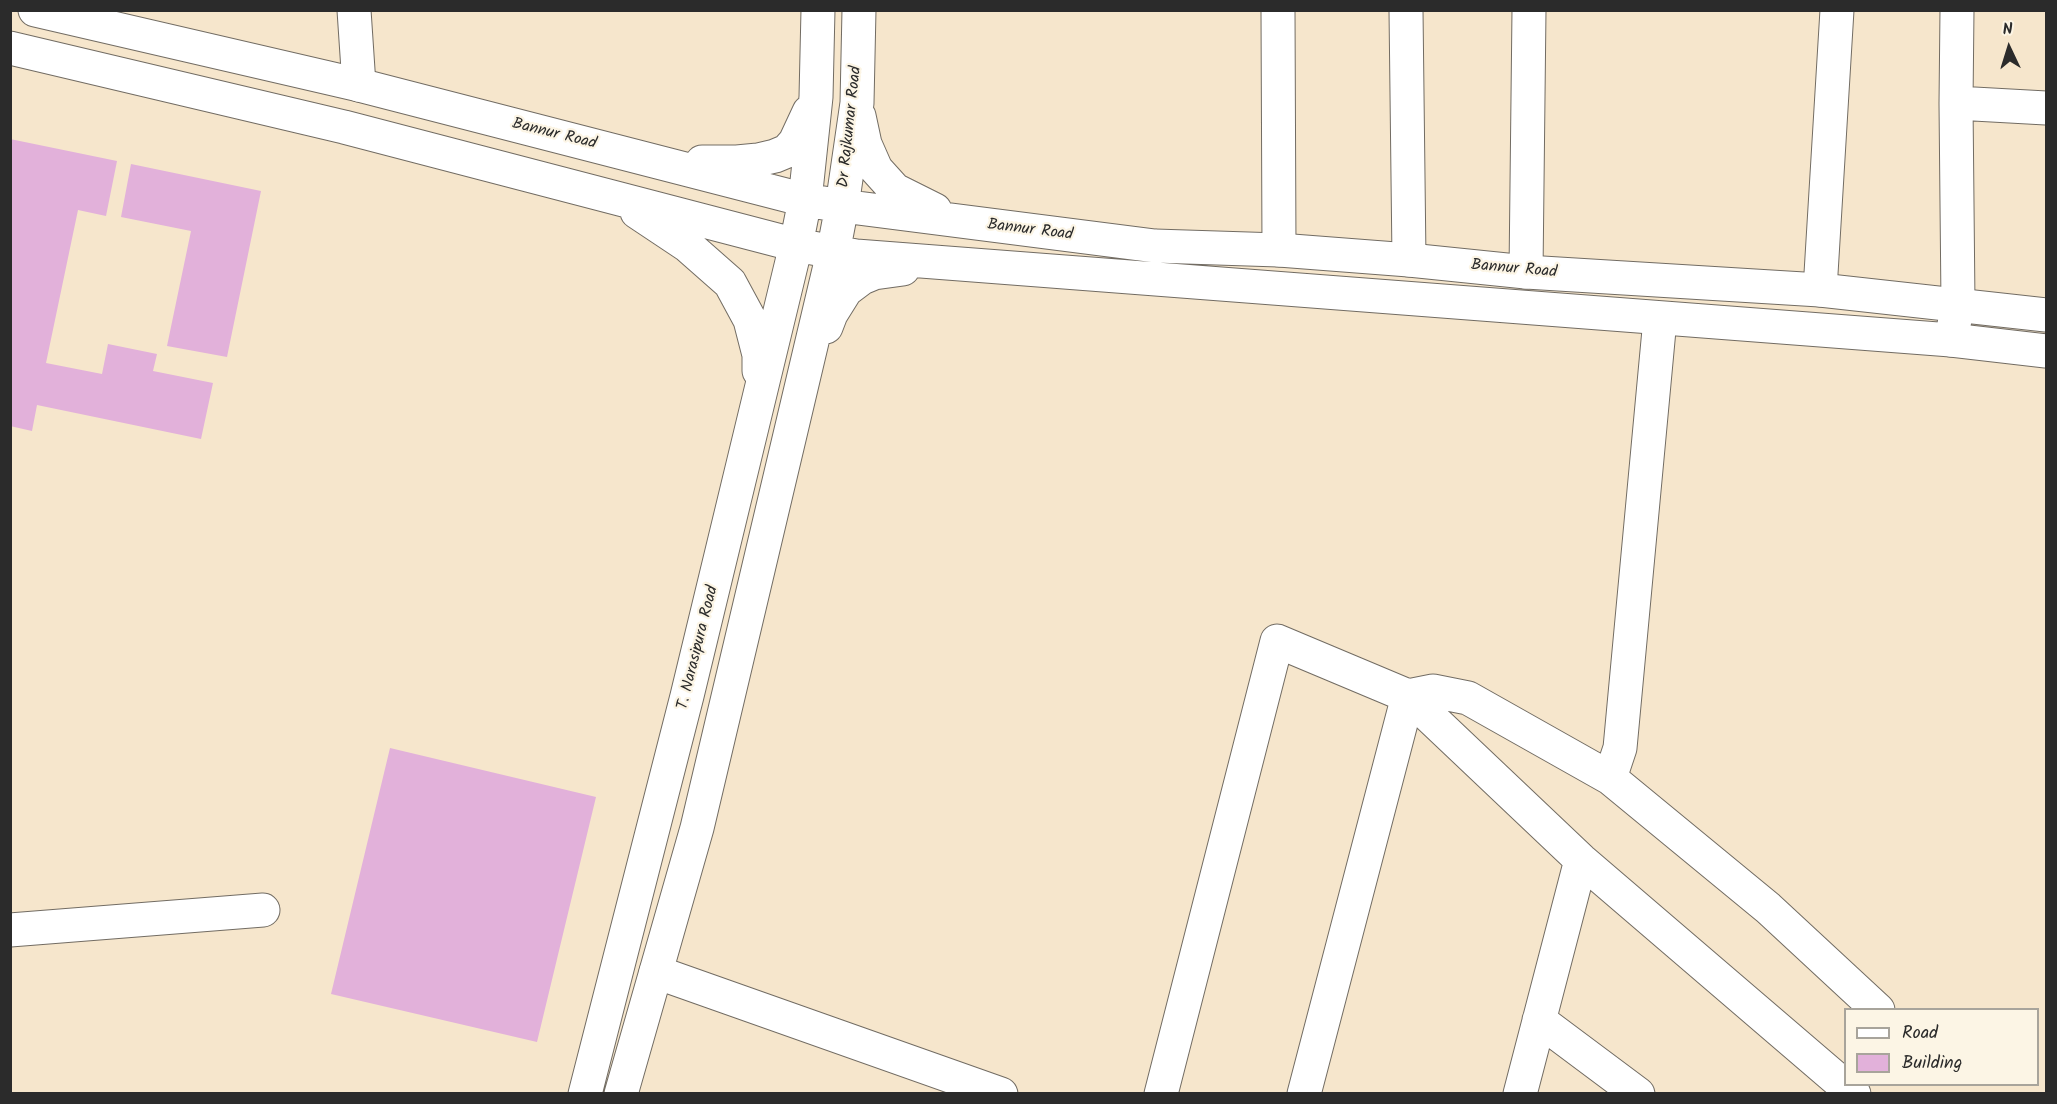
<!DOCTYPE html>
<style>
body{margin:0}
#map{position:relative;width:2057px;height:1104px;overflow:hidden;background:#f6e6cc;font-family:Kalam,sans-serif}
canvas{display:block}
.frame{position:absolute;inset:0;border:12px solid #2b2b2b;pointer-events:none}
.legend{position:absolute;left:1844px;top:1008px;width:195px;height:78px;box-sizing:border-box;background:#fcf5e5;border:2px solid #a8a49b;margin:0;padding:8px 10px;list-style:none;font-size:18px;color:#2b2b2b}
.legend li{display:flex;align-items:center;gap:12px;height:30px}
.legend b{width:30px;border:2px solid #a8a49b}
.north{position:absolute;left:1979px;top:18px;width:60px;height:60px;-webkit-text-stroke:4px #fcf5e5;paint-order:stroke;rotate:356deg;font-size:16px;font-weight:700;line-height:24px;text-align:center;color:#2b2b2b}
.north::after{content:'';display:block;margin:auto;width:21px;height:27px;background:#2b2b2b;clip-path:polygon(50% 0,100% 100%,50% 72%,0 100%)}
</style>
<div id="map">
<canvas width="2057" height="1104"></canvas>
<div class="frame"></div>
<ul class="legend">
<li><b style="height:8px;background:#fff"></b>Road</li>
<li><b style="height:16px;background:#e2b1da"></b>Building</li>
</ul>
<div class="north">N</div>
</div>
<script>
const ctx = document.querySelector('canvas').getContext('2d');
ctx.lineJoin = 'round';
function fillPath(path, color) { ctx.fillStyle = color; ctx.fill(path, 'evenodd'); }
const shape = rows => new Path2D(rows.map(r => 'M' + r).join(''));
function trace(path, color, width, dash) { ctx.strokeStyle = color; ctx.lineWidth = width; ctx.lineCap = dash ? 'butt' : 'round'; ctx.setLineDash(dash || []); ctx.stroke(path); }
function drawText(font, color, halo, rows, align = 'center') {
  ctx.font = font + ' Kalam,sans-serif'; ctx.lineWidth = 4.5; ctx.setLineDash([]); ctx.textBaseline = 'middle'; ctx.strokeStyle = halo; ctx.fillStyle = color; for (const [text, x, y, turn = 0] of rows) {
    ctx.save(); ctx.translate(x, y); ctx.rotate((+turn || 0) * Math.PI / 180); ctx.textAlign = isNaN(turn) ? turn : align; if (halo) ctx.strokeText(text, 0, 0); ctx.fillText(text, 0, 0); ctx.restore();
  }
}
fillPath(shape([
 [10,139,117,161,106,216,78,210,46,363,102,374,108,344,157,354,153,371,213,383,201,439,37,405,32,431,10,426],
 [131,164,261,191,227,357,167,346,191,231,121,217],
 [390,748,596,797,537,1042,331,994]
]), '#e2b1da');
const minor = shape([
 [354,10,359,85],
 [1278,10,1279,250],
 [1406,10,1409,260],
 [1956,103,2046,108],
 [1526,272,1529,10],
 [1820,290,1837,10],
 [1951,340,1958,304,1956,103,1957,10],
 [1610,778,1620,748,1660,319],
 [10,930,263,910],
 [656,972,1001,1094],
 [1539,1020,1638,1094],
 [1161,1094,1277,641,1408,696,1581,860,1854,1094],
 [1304,1094,1408,696,1433,691,1468,698,1610,778,1768,908,1878,1010],
 [1520,1094,1581,860]
]);
const major = shape([
 [35,10,359,85,805,200,842,206,1155,246,1279,250,1409,260,1526,272,1820,290,2046,315],
 [10,48,344,127,796,245,856,256,1951,340,2046,351],
 [859,116,865,144,876,169,895,190,935,210],
 [702,162,737,162,758,160,775,156,787,151,795,142,809,112],
 [637,212,688,246,730,283,750,320,759,355,759,371],
 [826,327,831,314,846,290,862,278,874,273,903,269],
 [585,1094,687,696,796,245,805,200,816,97,818,10],
 [621,1094,697,828,833,253,842,206,857,103,859,10]
]);
trace(minor, '#726c63', 35);
trace(major, '#726c63', 35);
trace(minor, '#fff', 33);
trace(major, '#fff', 33);
drawText('16px', '#2b2b2b', '#fcf5e5', [
 ["Dr Rajkumar Road",851,127,-84],
 ["Bannur Road",554,135,14],
 ["Bannur Road",1030,231,7],
 ["Bannur Road",1514,270,5],
 ["T. Narasipura Road",699,648,-76]
]);
</script>
